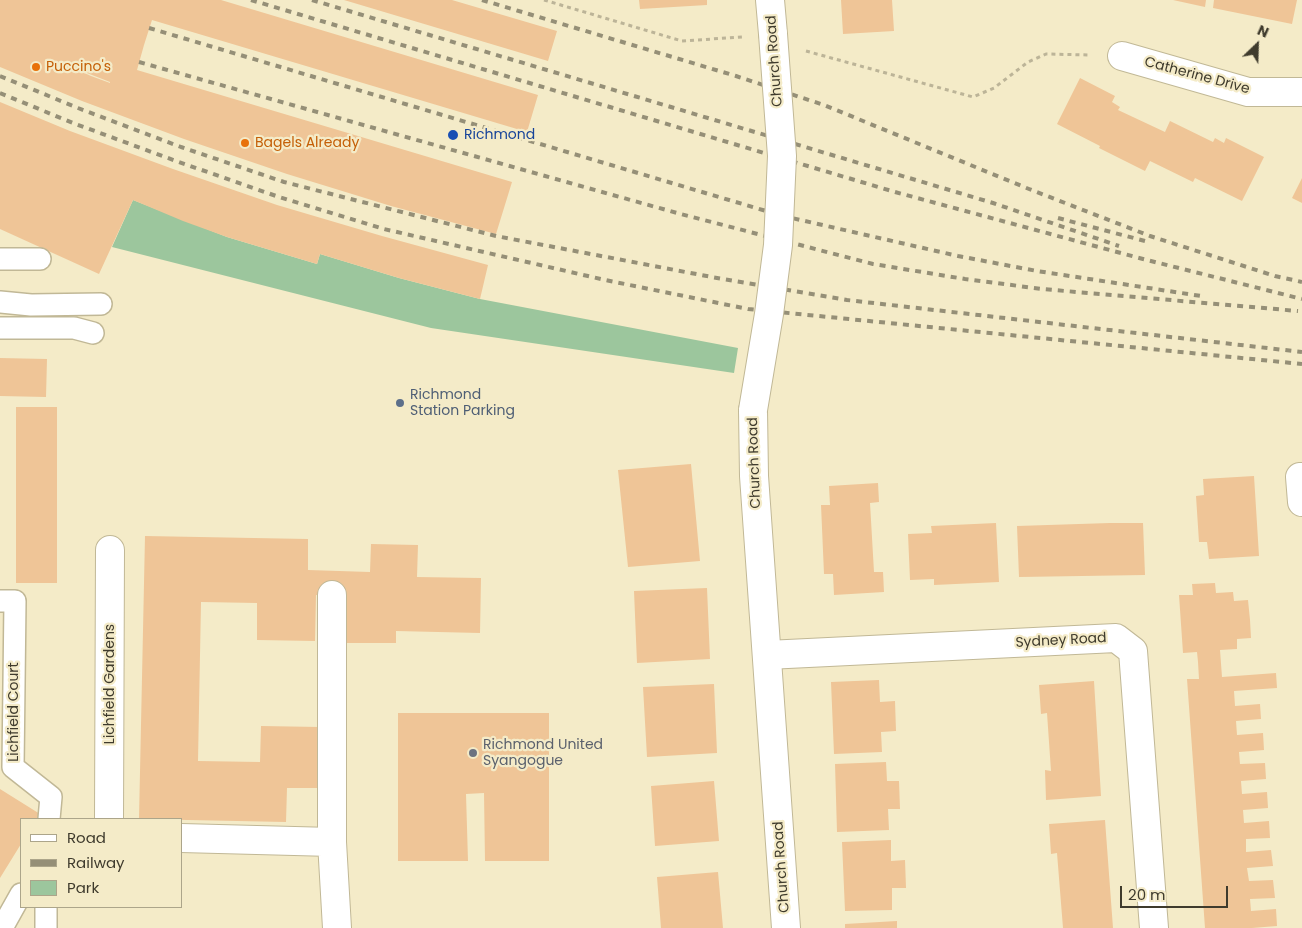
<!DOCTYPE html>
<style>
body{margin:0}
#map{position:relative;width:1302px;height:928px;overflow:hidden;background:#f4ebc8;font-family:Poppins,sans-serif}
canvas{display:block}
.legend{position:absolute;left:20px;top:818px;width:162px;height:90px;box-sizing:border-box;background:#f4ebc8;border:1px solid #aca58a;margin:0;padding:6px 9px;list-style:none;font-size:15px;color:#3f3b2d}
.legend li{display:flex;align-items:center;gap:10px;height:25px}
.legend b{width:25px;border:1px solid #aca58a}
.north{position:absolute;left:1232px;top:20px;width:50px;height:50px;-webkit-text-stroke:4px #f4ebc8;paint-order:stroke;rotate:24deg;font-size:14px;font-weight:700;line-height:20px;text-align:center;color:#3f3b2d}
.north::after{content:'';display:block;margin:auto;width:18px;height:22px;background:#3f3b2d;clip-path:polygon(50% 0,100% 100%,50% 72%,0 100%)}
.scale{position:absolute;left:1120px;top:886px;width:108px;height:22px;box-sizing:border-box;border:2px solid #3f3b2d;border-top:0;padding-left:6px;font-size:15px;line-height:18px;white-space:nowrap;color:#3f3b2d;-webkit-text-stroke:4px #f4ebc8;paint-order:stroke}
</style>
<div id="map">
<canvas width="1302" height="928"></canvas>
<ul class="legend">
<li><b style="height:6px;background:#fff"></b>Road</li>
<li><b style="height:6px;background:#958f77"></b>Railway</li>
<li><b style="height:14px;background:#9cc69d"></b>Park</li>
</ul>
<div class="north">N</div>
<div class="scale">20 m</div>
</div>
<script>
const ctx = document.querySelector('canvas').getContext('2d');
ctx.lineJoin = 'round';
function fillPath(path, color) { ctx.fillStyle = color; ctx.fill(path, 'evenodd'); }
const shape = rows => new Path2D(rows.map(r => 'M' + r).join(''));
function trace(path, color, width, dash) { ctx.strokeStyle = color; ctx.lineWidth = width; ctx.lineCap = dash ? 'butt' : 'round'; ctx.setLineDash(dash || []); ctx.stroke(path); }
function drawText(font, color, halo, rows, align = 'center') {
  ctx.font = font + ' Poppins,sans-serif'; ctx.lineWidth = 4.5; ctx.setLineDash([]); ctx.textBaseline = 'middle'; ctx.strokeStyle = halo; ctx.fillStyle = color; for (const [text, x, y, turn = 0] of rows) {
    ctx.save(); ctx.translate(x, y); ctx.rotate((+turn || 0) * Math.PI / 180); ctx.textAlign = isNaN(turn) ? turn : align; if (halo) ctx.strokeText(text, 0, 0); ctx.fillText(text, 0, 0); ctx.restore();
  }
}
fillPath(shape([
 [133,200,227,237,317,264,320,254,399,278,480,299,738,348,734,373,431,328,112,247]
]), '#9cc69d');
fillPath(shape([
 [0,0,221,0,538,95,527,132,152,20,144,45,137,70,512,182,496,234,391,206,287,174,184,139,82,101,0,67],
 [69,66,110,82,110,83,91,76],
 [344,0,452,0,557,31,548,61],
 [639,0,707,0,707,5,640,9],
 [841,0,892,0,894,31,843,34],
 [1173,0,1206,0,1205,7],
 [1214,0,1297,0,1292,24,1213,8],
 [1080,78,1115,96,1112,102,1120,107,1118,110,1165,132,1170,121,1213,142,1215,138,1224,143,1226,138,1264,157,1242,201,1195,178,1193,182,1150,161,1145,171,1099,148,1100,146,1057,124],
 [0,102,70,131,173,169,277,205,382,236,488,265,480,299,399,278,320,254,317,264,227,237,183,221,133,200,99,274,0,229],
 [1302,178,1302,203,1292,198],
 [0,358,47,359,46,397,0,396],
 [16,407,57,407,57,583,16,583],
 [691,464,700,561,628,567,618,470],
 [1254,476,1259,556,1209,559,1207,542,1199,542,1196,496,1204,495,1203,479],
 [878,483,879,502,870,503,874,572,883,572,884,592,834,595,833,574,824,574,821,505,830,505,829,486],
 [996,523,999,582,934,585,934,579,910,580,908,534,932,533,931,526],
 [1110,523,1143,523,1145,575,1019,577,1017,526],
 [145,536,308,539,308,570,370,572,371,544,418,545,417,577,481,578,480,633,396,631,396,643,343,643,344,596,316,595,315,641,257,640,257,603,201,602,198,761,260,762,261,726,320,727,319,788,287,788,286,822,139,819],
 [1215,583,1216,593,1233,592,1234,601,1248,600,1250,620,1251,638,1237,639,1237,649,1220,650,1222,677,1276,673,1277,688,1234,691,1235,706,1260,704,1261,719,1236,721,1237,735,1263,733,1264,750,1239,752,1240,764,1265,763,1266,779,1241,781,1242,794,1267,792,1268,808,1243,810,1244,823,1269,821,1270,838,1246,839,1246,852,1271,850,1273,866,1247,868,1249,881,1273,880,1275,898,1250,899,1251,911,1276,909,1277,926,1252,928,1205,928,1187,679,1199,679,1198,662,1197,652,1183,653,1179,595,1193,595,1192,584],
 [707,588,710,659,637,663,634,591],
 [879,680,880,702,895,701,896,731,881,732,882,752,834,754,831,682],
 [1094,681,1101,796,1046,800,1045,770,1051,771,1047,713,1041,714,1039,685],
 [714,684,717,753,647,757,643,687],
 [398,713,549,713,549,861,485,861,484,793,466,794,468,861,398,861],
 [886,762,887,781,899,781,900,809,888,809,889,830,837,832,835,764],
 [714,781,719,841,655,846,651,786],
 [0,789,40,814,37,819,21,819,21,844,0,878],
 [1105,820,1113,928,1063,928,1057,853,1051,854,1049,824],
 [891,840,891,861,905,860,906,888,892,888,892,910,845,911,842,842],
 [718,872,723,928,661,928,657,877],
 [897,921,897,928,845,928,845,924]
]), '#efc597');
const service = shape([
 [0,259,40,259],
 [0,302,31,305,101,304],
 [0,328,74,328,93,333],
 [0,601,15,601,13,767,51,797,49,819],
 [2,928,21,894],
 [46,928,46,907]
]);
const minor = shape([
 [1122,56,1248,92,1302,92],
 [1300,477,1302,502],
 [767,655,1116,638,1133,651,1154,928],
 [109,819,110,550],
 [181,838,332,842,332,595],
 [332,842,337,928]
]);
const tertiary = shape([
 [770,0,773,34],
 [753,410,754,476,786,928]
]);
trace(service, '#c1b896', 24);
trace(minor, '#c1b896', 30);
trace(tertiary, '#c1b896', 30);
trace(shape([
 [544,0,682,41,742,37],
 [806,51,973,97,994,88,1028,62,1046,54,1091,55]
]), '#bcb498', 3, [4, 4]);
trace(service, '#fff', 21);
trace(minor, '#fff', 28);
trace(tertiary, '#fff', 28);
trace(shape([
 [251,0,895,192,1143,259,1302,299],
 [312,0,993,203,1119,246],
 [482,0,736,76,824,105,1029,189,1150,236,1275,276,1302,282],
 [149,28,783,216,958,256,1037,271,1201,296],
 [139,62,677,213,873,264,965,279,1042,289,1298,311],
 [0,76,78,108,181,147,284,182,496,236,717,278,847,300,1302,352],
 [0,93,73,123,176,161,279,197,384,229,605,280,748,309,1302,364],
 [1058,218,1145,241]
]), '#958f77', 4, [6, 6]);
const tertiaryBridge = shape([
 [753,410,769,314,778,245,782,156,773,34]
]);
trace(tertiaryBridge, '#c1b896', 30, []);
trace(tertiaryBridge, '#fff', 28);
for (const [x, y, r, color] of [
 [36,67,5,"#e8710a"],
 [453,135,6,"#1a4fb4"],
 [245,143,5,"#e8710a"],
 [400,403,5,"#5c6f8a"],
 [473,753,5,"#6b7280"]
]) { const dot = new Path2D(); dot.arc(x, y, r, 0, 2 * Math.PI); ctx.fillStyle = color; ctx.fill(dot); trace(dot, '#f4ebc8', 2); }
drawText('14px', '#3f3b2d', '#f4ebc8', [
 ["Church Road",775,61,-94],
 ["Catherine Drive",1197,76,15],
 ["Church Road",755,463,-92],
 ["Sydney Road",1061,641,-3],
 ["Lichfield Gardens",110,684,-90],
 ["Lichfield Court",14,712,-90],
 ["Church Road",782,867,-94]
]);
drawText('14px', '#c56008', '#f4ebc8', [
 ["Puccino's",46,67],
 ["Bagels Already",255,143]
], 'left');
drawText('14px', '#164399', '#f4ebc8', [
 ["Richmond",464,135]
], 'left');
drawText('14px', '#4e5e75', '#f4ebc8', [
 ["Richmond",410,395],
 ["Station Parking",410,411]
], 'left');
drawText('14px', '#5b616d', '#f4ebc8', [
 ["Richmond United",483,745],
 ["Syangogue",483,761]
], 'left');
</script>
